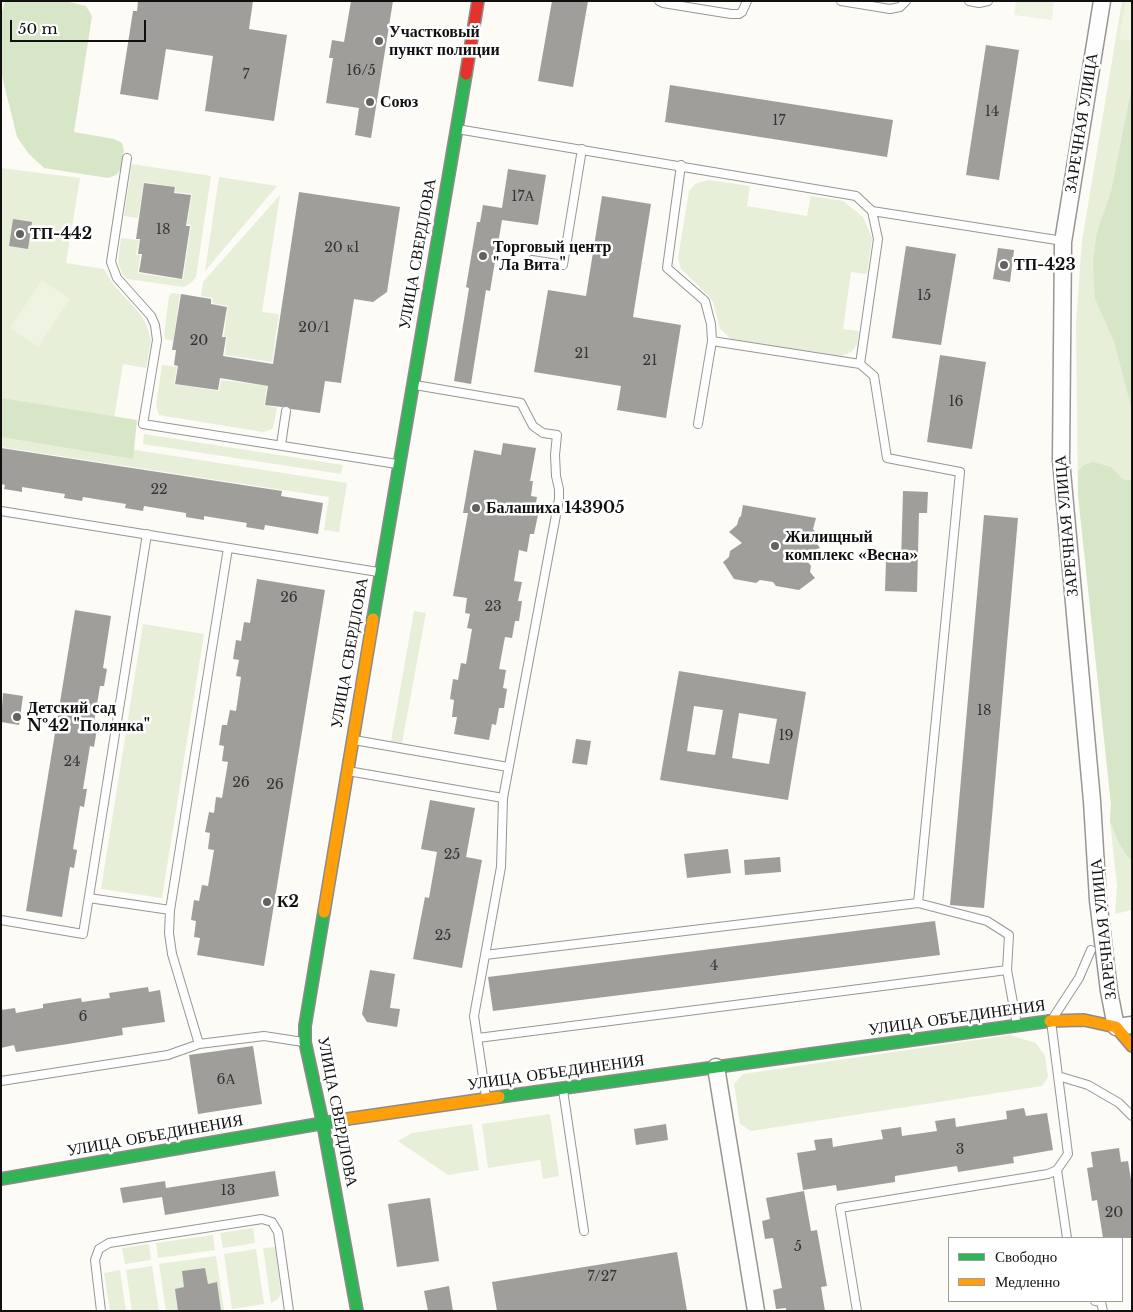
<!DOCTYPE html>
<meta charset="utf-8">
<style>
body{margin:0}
#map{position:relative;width:1133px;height:1312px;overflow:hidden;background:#fcfbf6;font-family:"Libre Baskerville",serif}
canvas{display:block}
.frame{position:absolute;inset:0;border:2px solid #101010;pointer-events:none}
.legend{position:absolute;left:948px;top:1237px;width:175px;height:65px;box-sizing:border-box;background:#fff;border:1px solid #9f9f9f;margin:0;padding:6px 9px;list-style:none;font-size:15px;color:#101010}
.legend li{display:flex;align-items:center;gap:10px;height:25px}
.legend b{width:25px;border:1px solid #9f9f9f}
.scale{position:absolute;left:10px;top:20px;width:136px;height:22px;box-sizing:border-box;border:2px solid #101010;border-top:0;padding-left:6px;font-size:15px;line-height:18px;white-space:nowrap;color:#101010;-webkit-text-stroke:4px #fff;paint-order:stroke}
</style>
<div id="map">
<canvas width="1133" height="1312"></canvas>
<div class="frame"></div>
<ul class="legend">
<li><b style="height:6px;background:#30b455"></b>Свободно</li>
<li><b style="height:6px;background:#ff9f0a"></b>Медленно</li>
</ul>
<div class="scale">50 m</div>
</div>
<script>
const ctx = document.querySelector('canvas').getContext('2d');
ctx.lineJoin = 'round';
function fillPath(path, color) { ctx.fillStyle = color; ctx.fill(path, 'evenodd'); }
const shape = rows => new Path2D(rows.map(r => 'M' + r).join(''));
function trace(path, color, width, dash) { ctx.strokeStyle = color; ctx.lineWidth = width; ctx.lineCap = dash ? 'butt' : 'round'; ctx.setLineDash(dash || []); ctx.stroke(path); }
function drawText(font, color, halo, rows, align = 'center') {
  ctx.font = font + ' "Libre Baskerville",serif'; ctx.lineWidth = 5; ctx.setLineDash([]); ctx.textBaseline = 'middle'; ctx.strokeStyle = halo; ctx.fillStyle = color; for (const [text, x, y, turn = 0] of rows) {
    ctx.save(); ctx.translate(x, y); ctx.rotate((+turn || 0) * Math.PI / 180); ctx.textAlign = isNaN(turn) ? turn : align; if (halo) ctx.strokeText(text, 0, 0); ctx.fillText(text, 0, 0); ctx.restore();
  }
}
fillPath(shape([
 [1122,1,1132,1,1132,910,1115,914,1117,886,1110,821,1111,804,1078,495,1076,324,1082,241],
 [132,164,211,176,196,277,192,282,184,287,127,279,122,273,118,262,121,238,139,240,136,255,140,255,138,273,183,280,191,225,187,224,192,194,175,192,176,187,144,182,138,218,124,216],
 [1,168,80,178,66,263,104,269,113,284,141,315,147,326,151,341,146,368,123,364,112,431,1,413],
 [219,177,277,186,205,271],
 [708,180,750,186,747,206,807,216,811,196,843,201,863,217,872,238,867,274,851,272,843,329,859,331,857,345,851,352,841,356,731,339,720,329,713,302,708,295,681,269,678,258,689,191,695,184],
 [280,195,262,312,279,314,272,362,225,355,227,337,224,336,228,306,212,303,213,298,201,296,203,282],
 [172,293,180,294,173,341,165,339,164,335,169,296],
 [162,365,177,367,174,384,219,391,221,380,267,386,264,405,277,408,273,428,270,430,263,432,159,415,156,406],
 [1,429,347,483,339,532,324,530,329,497,1,447],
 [144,434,343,465,341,474,143,444],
 [414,611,426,613,402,743,391,741],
 [143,624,204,634,162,898,101,889],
 [1010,1035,1036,1043,1045,1056,1048,1077,1042,1086,751,1131,740,1124,734,1084,743,1074],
 [550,1114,559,1176,543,1179,540,1160,488,1168,482,1124],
 [472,1124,479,1170,448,1175,398,1141,412,1133],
 [253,1228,255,1243,223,1248,220,1233],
 [213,1235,215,1250,158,1258,156,1243],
 [149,1244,151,1260,125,1264,122,1248],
 [275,1247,281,1293,278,1299,271,1303,263,1248],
 [256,1249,264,1304,232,1309,224,1254],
 [216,1256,224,1310,166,1311,159,1264],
 [152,1266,159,1311,132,1311,126,1270],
 [120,1270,126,1311,110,1311,104,1273]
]), '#e7efd9');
fillPath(shape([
 [5,1,65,1,86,6,92,16,74,132,114,139,122,143,124,150,121,169,116,175,108,178,44,168,28,153,17,137,1,72,1,15],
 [1132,86,1132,411,1114,341,1095,299,1093,262,1097,232,1111,192],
 [1,398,137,420,133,459,1,437],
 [1093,462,1111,467,1122,479,1132,481,1132,861,1127,856,1118,841,1110,821,1111,804,1078,495,1078,471,1084,465]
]), '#d8e6c8');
fillPath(shape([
 [1016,1,1054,1,1052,20,1014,15],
 [1126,1,1132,1,1132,41,1119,39],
 [42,280,70,299,38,347,10,328]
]), '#eff4e2');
fillPath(shape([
 [138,1,253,1,249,29,287,35,274,121,205,111,213,56,166,49,158,100,120,94,133,11,137,11],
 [351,1,393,1,371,138,355,135,359,108,326,103,333,58,329,58,332,40,344,42],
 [552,1,588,1,573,87,538,81],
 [986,45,1019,50,999,180,966,175],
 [670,85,893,120,887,157,665,122],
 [508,169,546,175,538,225,502,220,490,291,486,290,471,384,454,381,469,288,466,287,477,222,480,222,483,205,502,208],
 [144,183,175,187,174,193,191,195,186,226,190,226,182,279,139,272,142,254,138,254,140,239,136,239],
 [299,192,400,207,387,292,373,302,354,299,341,383,325,381,320,413,291,409,287,406,282,407,265,405,268,386,220,378,218,390,175,384,178,366,174,365,176,350,172,350,181,294,211,299,211,304,227,307,222,337,226,337,223,356,273,364],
 [602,196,651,204,633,317,681,325,666,418,617,410,621,386,534,372,548,290,586,296],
 [13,219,32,222,28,249,9,246],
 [906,246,956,254,941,345,892,338],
 [998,248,1014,250,1010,282,993,279],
 [940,355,986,362,972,449,927,442],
 [503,443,536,448,530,481,533,481,531,496,537,497,534,514,538,515,534,534,530,534,527,552,519,550,514,581,522,582,518,601,522,601,519,621,515,621,512,638,505,637,499,669,506,670,503,688,507,689,504,708,499,708,496,725,492,724,489,740,454,734,457,717,452,717,454,700,450,699,453,679,458,680,461,663,466,664,472,629,467,628,470,614,465,613,467,598,453,596,468,513,463,513,474,450,501,455],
 [1,448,282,491,281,496,323,503,318,534,265,525,264,530,246,527,247,523,204,516,204,520,186,517,186,513,144,506,143,511,125,508,126,504,83,497,82,501,64,498,65,494,22,487,22,492,4,489,5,485,1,484],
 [903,491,928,492,927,513,919,513,917,592,885,591,886,561,901,562],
 [743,505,816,518,813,529,815,532,814,539,820,548,802,554,811,566,810,572,815,578,799,590,776,586,773,582,760,580,756,583,734,579,723,562,729,557,730,551,742,543,729,532,737,525,739,518,741,516],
 [984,515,1018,518,984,908,950,905],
 [257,579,325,590,264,966,197,955,200,938,194,937,196,921,191,920,194,900,199,901,202,885,208,886,214,850,208,849,210,833,205,832,209,812,214,813,216,797,222,798,228,762,222,761,224,746,219,745,222,725,227,725,230,710,236,711,241,677,236,676,239,660,233,659,236,640,241,641,244,622,250,623],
 [75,610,111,616,103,668,107,669,104,686,100,686,93,728,97,729,94,747,90,746,83,789,87,789,84,807,80,806,73,849,77,850,74,868,70,867,62,917,26,911],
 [679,671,806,692,788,800,660,780],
 [694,706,723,710,715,755,687,751],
 [739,713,777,719,769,764,732,758],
 [3,693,23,696,19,725,1,722],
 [576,739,591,741,587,765,572,763],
 [430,800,475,808,466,857,482,860,462,968,413,959,425,897,429,898,437,852,421,849],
 [728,849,731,873,687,878,684,854],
 [780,857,781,872,745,875,744,860],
 [935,921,940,955,493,1011,488,977],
 [370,970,395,974,390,1008,400,1009,397,1027,367,1022,362,1014],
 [148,987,149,992,160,990,165,1022,122,1028,123,1035,68,1044,16,1052,14,1045,1,1048,1,1010,15,1008,16,1013,43,1008,43,1004,81,998,82,1002,110,998,109,993],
 [253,1046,262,1104,198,1114,189,1055],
 [1024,1108,1026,1116,1047,1113,1053,1150,1013,1157,1014,1163,958,1172,957,1166,895,1176,895,1182,837,1191,836,1185,803,1190,797,1153,816,1150,814,1140,832,1138,833,1147,851,1144,883,1139,881,1130,901,1127,902,1136,937,1131,935,1121,955,1118,956,1127,1007,1119,1006,1111],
 [666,1124,668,1140,636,1145,634,1129],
 [1119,1148,1121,1162,1128,1161,1132,1186,1132,1238,1103,1238,1097,1200,1092,1201,1087,1168,1093,1167,1091,1152],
 [275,1171,279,1196,165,1215,162,1197,123,1203,120,1188,165,1181,166,1188],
 [804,1191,811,1231,817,1230,827,1286,821,1287,825,1311,786,1311,786,1308,776,1309,773,1290,782,1288,773,1238,765,1239,762,1221,770,1219,766,1198],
 [430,1198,439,1261,397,1267,388,1204],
 [677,1252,687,1311,497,1311,492,1282],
 [205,1268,208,1284,217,1282,221,1311,178,1311,175,1289,184,1287,182,1271],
 [449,1286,453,1311,428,1311,424,1291]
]), '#a09e9b');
const lane = shape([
 [659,1,663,3,731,14,739,14,742,12,747,1],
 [841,1,890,9,900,7,906,1],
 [969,1,979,3,988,1],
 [457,129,856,196,872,211,878,239,860,364,874,376,887,458,960,472,918,903,987,921,1009,935,1007,970,1017,1025],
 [127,158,111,262,117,278,151,316,155,325,157,340,143,424,397,464],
 [681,165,667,268,705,301,711,324,712,341,698,424],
 [872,211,1063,241],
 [532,260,563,265,582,149],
 [712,341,860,364],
 [415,385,521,403,533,426,543,433,557,435,555,455,556,476,559,489,559,499,503,798,501,867,474,1016,486,1097],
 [281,445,286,411],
 [1,511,378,572],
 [354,740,508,767],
 [348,771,503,798],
 [89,898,170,910],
 [1,920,83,934,147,534],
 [485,955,918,903],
 [478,1038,1007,970],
 [199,1044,172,954,169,933,170,910,228,548],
 [1058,1076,1088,1085,1119,1103,1132,1116],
 [1,1081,168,1055,199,1044,264,1036,303,1042],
 [563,1090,584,1231],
 [1057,1170,1067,1238],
 [1095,1301,1101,1302,1103,1311],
 [101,1311,95,1260,99,1249,109,1243,262,1219,272,1222,278,1232,289,1311],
 [857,1311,840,1208,1048,1174,1057,1170,1068,1154,1051,1021,1079,978,1091,950]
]);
const street = shape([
 [1102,1,1063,242,1061,460,1092,801,1098,900,1109,991,1116,1027,1132,1025],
 [716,1067,756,1311]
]);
const fast = shape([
 [373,619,466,74],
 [324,912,305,1026,305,1042,323,1124,357,1311],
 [499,1097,1050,1021],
 [1,1179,347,1119]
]);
const slow = shape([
 [324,912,373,619],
 [1050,1021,1084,1020,1116,1027,1132,1046],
 [347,1119,499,1097]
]);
const jam = shape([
 [466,74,478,1]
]);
trace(lane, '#969694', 10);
trace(street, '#969694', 19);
trace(fast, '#8d8c8a', 14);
trace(slow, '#8d8c8a', 14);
trace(jam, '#8d8c8a', 14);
trace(lane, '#fffefe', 8);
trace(street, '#fffefe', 16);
trace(fast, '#30b455', 11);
trace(slow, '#ff9f0a', 11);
trace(jam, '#e5322d', 11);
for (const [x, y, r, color] of [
 [379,41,5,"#636260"],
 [370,102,5,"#636260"],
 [20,234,5,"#636260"],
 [483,256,5,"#636260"],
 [1004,265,5,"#636260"],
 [476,508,5,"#636260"],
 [775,546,5,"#636260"],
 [17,717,5,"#636260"],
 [267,902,5,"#636260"]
]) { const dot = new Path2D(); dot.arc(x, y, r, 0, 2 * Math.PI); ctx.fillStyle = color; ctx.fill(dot); trace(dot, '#fff', 2); }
drawText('14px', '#343433', null, [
 ["16/5",361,71],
 ["7",246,75],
 ["14",992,112],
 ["17",779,121],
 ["17А",523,197],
 ["18",163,230],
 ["20 к1",342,248],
 ["15",924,296],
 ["20/1",314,328],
 ["20",199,341],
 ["21",582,354],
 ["21",650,361],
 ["16",956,402],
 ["22",159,490],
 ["26",289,598],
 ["23",493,607],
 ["18",984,711],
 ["19",786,736],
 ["24",72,762],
 ["26",241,783],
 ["26",275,785],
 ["25",452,855],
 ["25",443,936],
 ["4",714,966],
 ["6",83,1017],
 ["6А",226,1080],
 ["3",960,1150],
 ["13",228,1191],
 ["20",1114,1213],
 ["5",798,1247],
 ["7/27",602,1277]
]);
drawText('bold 16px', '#101010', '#fff', [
 ["Участковый",389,32],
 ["пункт полиции",389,50],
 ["Союз",380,102],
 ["ТП-442",30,234],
 ["Торговый центр",493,247],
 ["\"Ла Вита\"",493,265],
 ["ТП-423",1014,265],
 ["Балашиха 143905",486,508],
 ["Жилищный",785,537],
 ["комплекс «Весна»",785,555],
 ["Детский сад",27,708],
 ["№42 \"Полянка\"",27,726],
 ["К2",277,902]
], 'left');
drawText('16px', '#101010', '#fff', [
 ["ЗАРЕЧНАЯ УЛИЦА",1082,123,-81],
 ["УЛИЦА СВЕРДЛОВА",418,254,-80],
 ["ЗАРЕЧНАЯ УЛИЦА",1067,526,-95],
 ["УЛИЦА СВЕРДЛОВА",350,653,-80],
 ["ЗАРЕЧНАЯ УЛИЦА",1104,929,-96],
 ["УЛИЦА ОБЪЕДИНЕНИЯ",957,1018,-8],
 ["УЛИЦА ОБЪЕДИНЕНИЯ",556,1073,-8],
 ["УЛИЦА СВЕРДЛОВА",337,1112,79],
 ["УЛИЦА ОБЪЕДИНЕНИЯ",155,1136,-10]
]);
</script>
